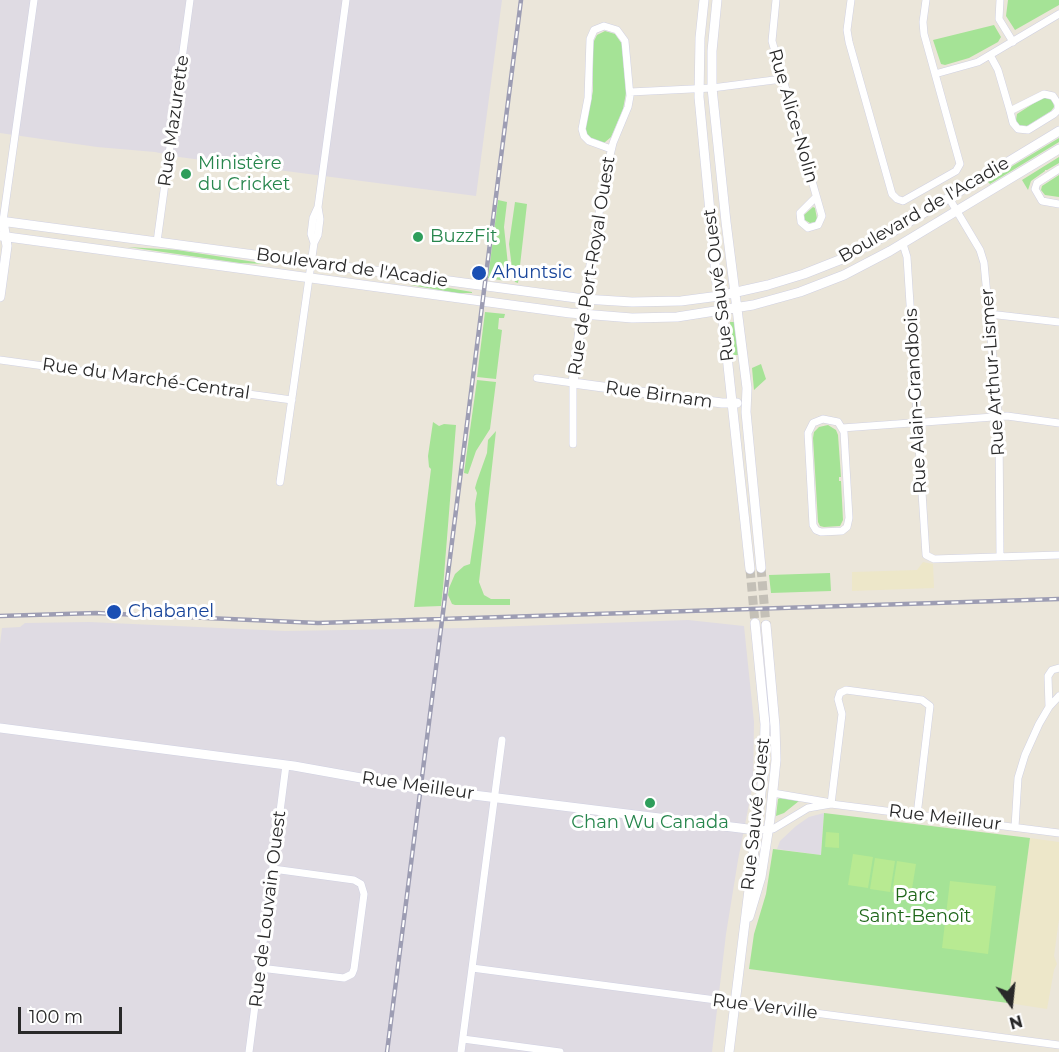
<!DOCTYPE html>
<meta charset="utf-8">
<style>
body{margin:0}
#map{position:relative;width:1059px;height:1052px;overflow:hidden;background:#ebe6da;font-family:Montserrat,sans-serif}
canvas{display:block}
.north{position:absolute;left:981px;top:974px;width:60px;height:60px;-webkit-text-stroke:4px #fff;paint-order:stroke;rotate:165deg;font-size:16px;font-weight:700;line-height:24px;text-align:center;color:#292929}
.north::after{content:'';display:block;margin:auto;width:21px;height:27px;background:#292929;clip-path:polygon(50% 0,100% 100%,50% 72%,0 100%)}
.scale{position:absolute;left:18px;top:1007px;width:104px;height:27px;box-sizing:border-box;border:3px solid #292929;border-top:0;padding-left:8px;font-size:18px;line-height:21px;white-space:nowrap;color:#292929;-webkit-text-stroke:4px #fff;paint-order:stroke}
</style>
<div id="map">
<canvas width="1059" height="1052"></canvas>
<div class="north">N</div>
<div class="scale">100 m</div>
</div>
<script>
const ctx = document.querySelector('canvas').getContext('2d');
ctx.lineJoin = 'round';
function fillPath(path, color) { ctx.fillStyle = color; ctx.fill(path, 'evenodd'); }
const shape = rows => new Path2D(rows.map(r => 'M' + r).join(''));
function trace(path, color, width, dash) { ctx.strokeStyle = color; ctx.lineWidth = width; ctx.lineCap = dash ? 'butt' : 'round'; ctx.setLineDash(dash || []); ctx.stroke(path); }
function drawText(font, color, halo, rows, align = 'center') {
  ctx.font = font + ' Montserrat,sans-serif'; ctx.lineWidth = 6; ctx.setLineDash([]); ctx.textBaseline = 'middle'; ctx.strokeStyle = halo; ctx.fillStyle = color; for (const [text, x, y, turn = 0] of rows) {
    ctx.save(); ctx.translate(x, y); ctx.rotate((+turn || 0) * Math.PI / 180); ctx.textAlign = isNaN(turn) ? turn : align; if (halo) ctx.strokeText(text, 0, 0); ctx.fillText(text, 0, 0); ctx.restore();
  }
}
fillPath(shape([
 [0,0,502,0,476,196,179,157,155,152,97,147,0,133],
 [688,620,744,626,754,722,753,784,738,860,726,934,712,1052,0,1052,0,644,2,628,20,627,25,623,89,622,285,631,465,628],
 [824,813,821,855,777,849,780,841,796,826,809,817]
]), '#dfdbe3');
fillPath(shape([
 [923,562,933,564,934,588,852,591,852,572,917,570],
 [1030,838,1059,842,1059,919,1054,956,1057,964,1054,970,1047,1009,1008,1003]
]), '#ede7c9');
fillPath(shape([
 [1008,0,1059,0,1059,5,1015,30,1006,16],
 [994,25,1001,37,998,42,969,58,945,65,941,64,933,40],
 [605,31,615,34,622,44,626,93,623,109,611,137,604,143,591,138,586,134,585,127,593,91,593,43,597,35],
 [1042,98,1048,98,1053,101,1054,107,1051,111,1027,126,1019,125,1016,120,1017,114],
 [1059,138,1059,142,990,184,988,182,999,174],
 [1059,157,1059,163,1047,170,1045,170,1045,171,1031,181,1028,190,1022,180],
 [1059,175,1059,197,1045,195,1041,190,1042,186],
 [498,200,507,202,504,227,508,265,506,281,488,278],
 [515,202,527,204,518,283,515,282,513,276,509,244],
 [813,207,815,208,817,219,815,222,810,223,805,220,804,215],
 [128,247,177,250,268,264,240,263],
 [410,285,443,287,472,292,472,293,457,293],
 [485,312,505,314,504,318,499,318,498,329,502,330,496,379,477,377],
 [730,322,734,322,738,355,733,355],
 [761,364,766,379,754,390,752,368],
 [477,380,496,382,490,429,476,451,468,474,464,473],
 [433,422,439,426,444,424,456,425,443,588,441,606,414,607,431,469,429,467,428,456],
 [828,425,836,430,838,435,841,477,839,477,839,481,841,481,843,520,840,526,824,527,820,526,818,522,813,438,814,432,819,427],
 [496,431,479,582,484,595,491,599,510,599,510,605,455,605,452,604,448,595,449,588,455,574,464,566,470,564,476,523,475,504,477,493,475,488,477,481,487,453,488,440],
 [830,573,831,591,771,593,769,575],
 [780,798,799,801,784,813,776,816,778,799],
 [824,813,1030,838,1008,1003,749,969,754,934,766,894,773,849,821,855]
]), '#a5e396');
fillPath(shape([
 [826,832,839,833,839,848,825,847],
 [853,854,873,857,868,888,848,885],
 [875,858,895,861,890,892,870,889],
 [897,861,916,864,911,895,892,892],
 [950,881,996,886,988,954,942,948]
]), '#b8ea92');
trace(shape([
 [761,568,766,625],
 [750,569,755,623]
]), '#c4c0b7', 9, [9, 4.5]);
const street = shape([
 [776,0,772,41,822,216,818,225,808,228,801,222,800,213,816,197],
 [851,0,847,30,849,42,892,194,897,199,903,201,956,171,960,164,924,34,923,22,926,0],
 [1000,0,999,19,1013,42],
 [990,55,997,68,998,70,1010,111,1013,123,1018,129,1028,130,1054,114,1058,110,1058,104,1053,96,1044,94,1010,111],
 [935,74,978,62,1059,14],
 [630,92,712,88,782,79],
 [1059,169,1037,183,1035,189,1042,201,1059,204],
 [949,198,980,250,984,263,999,424,1000,557],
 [3,221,34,0],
 [157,242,190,0],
 [314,243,311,234,313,218,318,207],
 [903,244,907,257,926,555,934,559,1059,555],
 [584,299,607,168,613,143,628,107,630,96,625,41,617,30,604,26,594,30,590,39,588,98,582,129,584,136,589,141,611,149],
 [989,314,1059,322],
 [0,360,292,400],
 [537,378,573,383,573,444],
 [823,419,838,422,844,432,849,518,847,527,842,531,821,532,816,530,813,525,808,433,813,423,823,419],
 [842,428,1007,416,1059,423],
 [280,482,314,243,318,235,320,219,318,207,346,0],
 [1049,707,1048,676,1052,670,1059,668],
 [773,793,826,802],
 [831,804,842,714,838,699,840,693,846,690,922,700,930,706,917,815],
 [1015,827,1018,778,1025,755,1039,724,1049,707,1059,696],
 [756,830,773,829,808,808,831,804,1059,833],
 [260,968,344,978,352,974,354,969,364,894,361,884,354,880,273,869],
 [472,968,1059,1045],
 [463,1039,560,1052],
 [249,1052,286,765],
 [461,1052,502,740]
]);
const secondary = shape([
 [704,0,700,38,699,97,717,285,723,319,750,569],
 [717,0,712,51,712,88,726,222,747,388,746,412,761,568],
 [0,221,584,299,632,302,681,301,719,296,768,285,804,274,842,259,894,231,1059,131],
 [0,236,570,313,632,318,677,317,753,305,800,292,844,275,890,251,1059,149],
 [0,297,7,246,3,221],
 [584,299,573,383,722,403,737,403],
 [0,728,294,766,417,788,756,830],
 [749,917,761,877,770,819,776,760,775,726,766,625],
 [729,1052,764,768,765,724,755,623]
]);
trace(street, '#d0d1e2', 8);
trace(secondary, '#d0d1e2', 10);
trace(street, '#fff', 7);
trace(secondary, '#fff', 9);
const rail = shape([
 [0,616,96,613,318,623,1059,599],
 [387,1052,521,0]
]);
trace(rail, '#9d9db3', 4.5);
trace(rail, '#fff', 2, [7]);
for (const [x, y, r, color] of [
 [186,174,6,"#2e9e5b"],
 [418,237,6,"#2e9e5b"],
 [479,273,8,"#1a4fb4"],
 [114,612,8,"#1a4fb4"],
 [650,803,6,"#2e9e5b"]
]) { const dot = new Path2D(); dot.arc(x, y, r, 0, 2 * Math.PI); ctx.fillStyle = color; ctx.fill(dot); trace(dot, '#fff', 2); }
drawText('18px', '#292929', '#fff', [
 ["Rue Alice-Nolin",793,116,74],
 ["Rue Mazurette",174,121,-82],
 ["Boulevard de l'Acadie",924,210,-30],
 ["Rue de Port-Royal Ouest",592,266,-81],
 ["Boulevard de l'Acadie",352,268,8],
 ["Rue Sauvé Ouest",719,285,-97],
 ["Rue Arthur-Lismer",993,372,-94],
 ["Rue du Marché-Central",146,379,8],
 ["Rue Birnam",659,395,8],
 ["Rue Alain-Grandbois",916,401,-93],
 ["Rue Meilleur",418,786,8],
 ["Rue Sauvé Ouest",756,814,-84],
 ["Rue Meilleur",945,818,7],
 ["Rue de Louvain Ouest",268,909,-83],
 ["Rue Verville",765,1007,7]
]);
drawText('18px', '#27864d', '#fff', [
 ["Ministère",198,164],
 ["du Cricket",198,185],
 ["BuzzFit",430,237],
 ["Chan Wu Canada",650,823,"center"]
], 'left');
drawText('18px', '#164399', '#fff', [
 ["Ahuntsic",492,273],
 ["Chabanel",128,612]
], 'left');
drawText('18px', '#1e6619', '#fff', [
 ["Parc",915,896],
 ["Saint-Benoît",915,917]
]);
</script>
